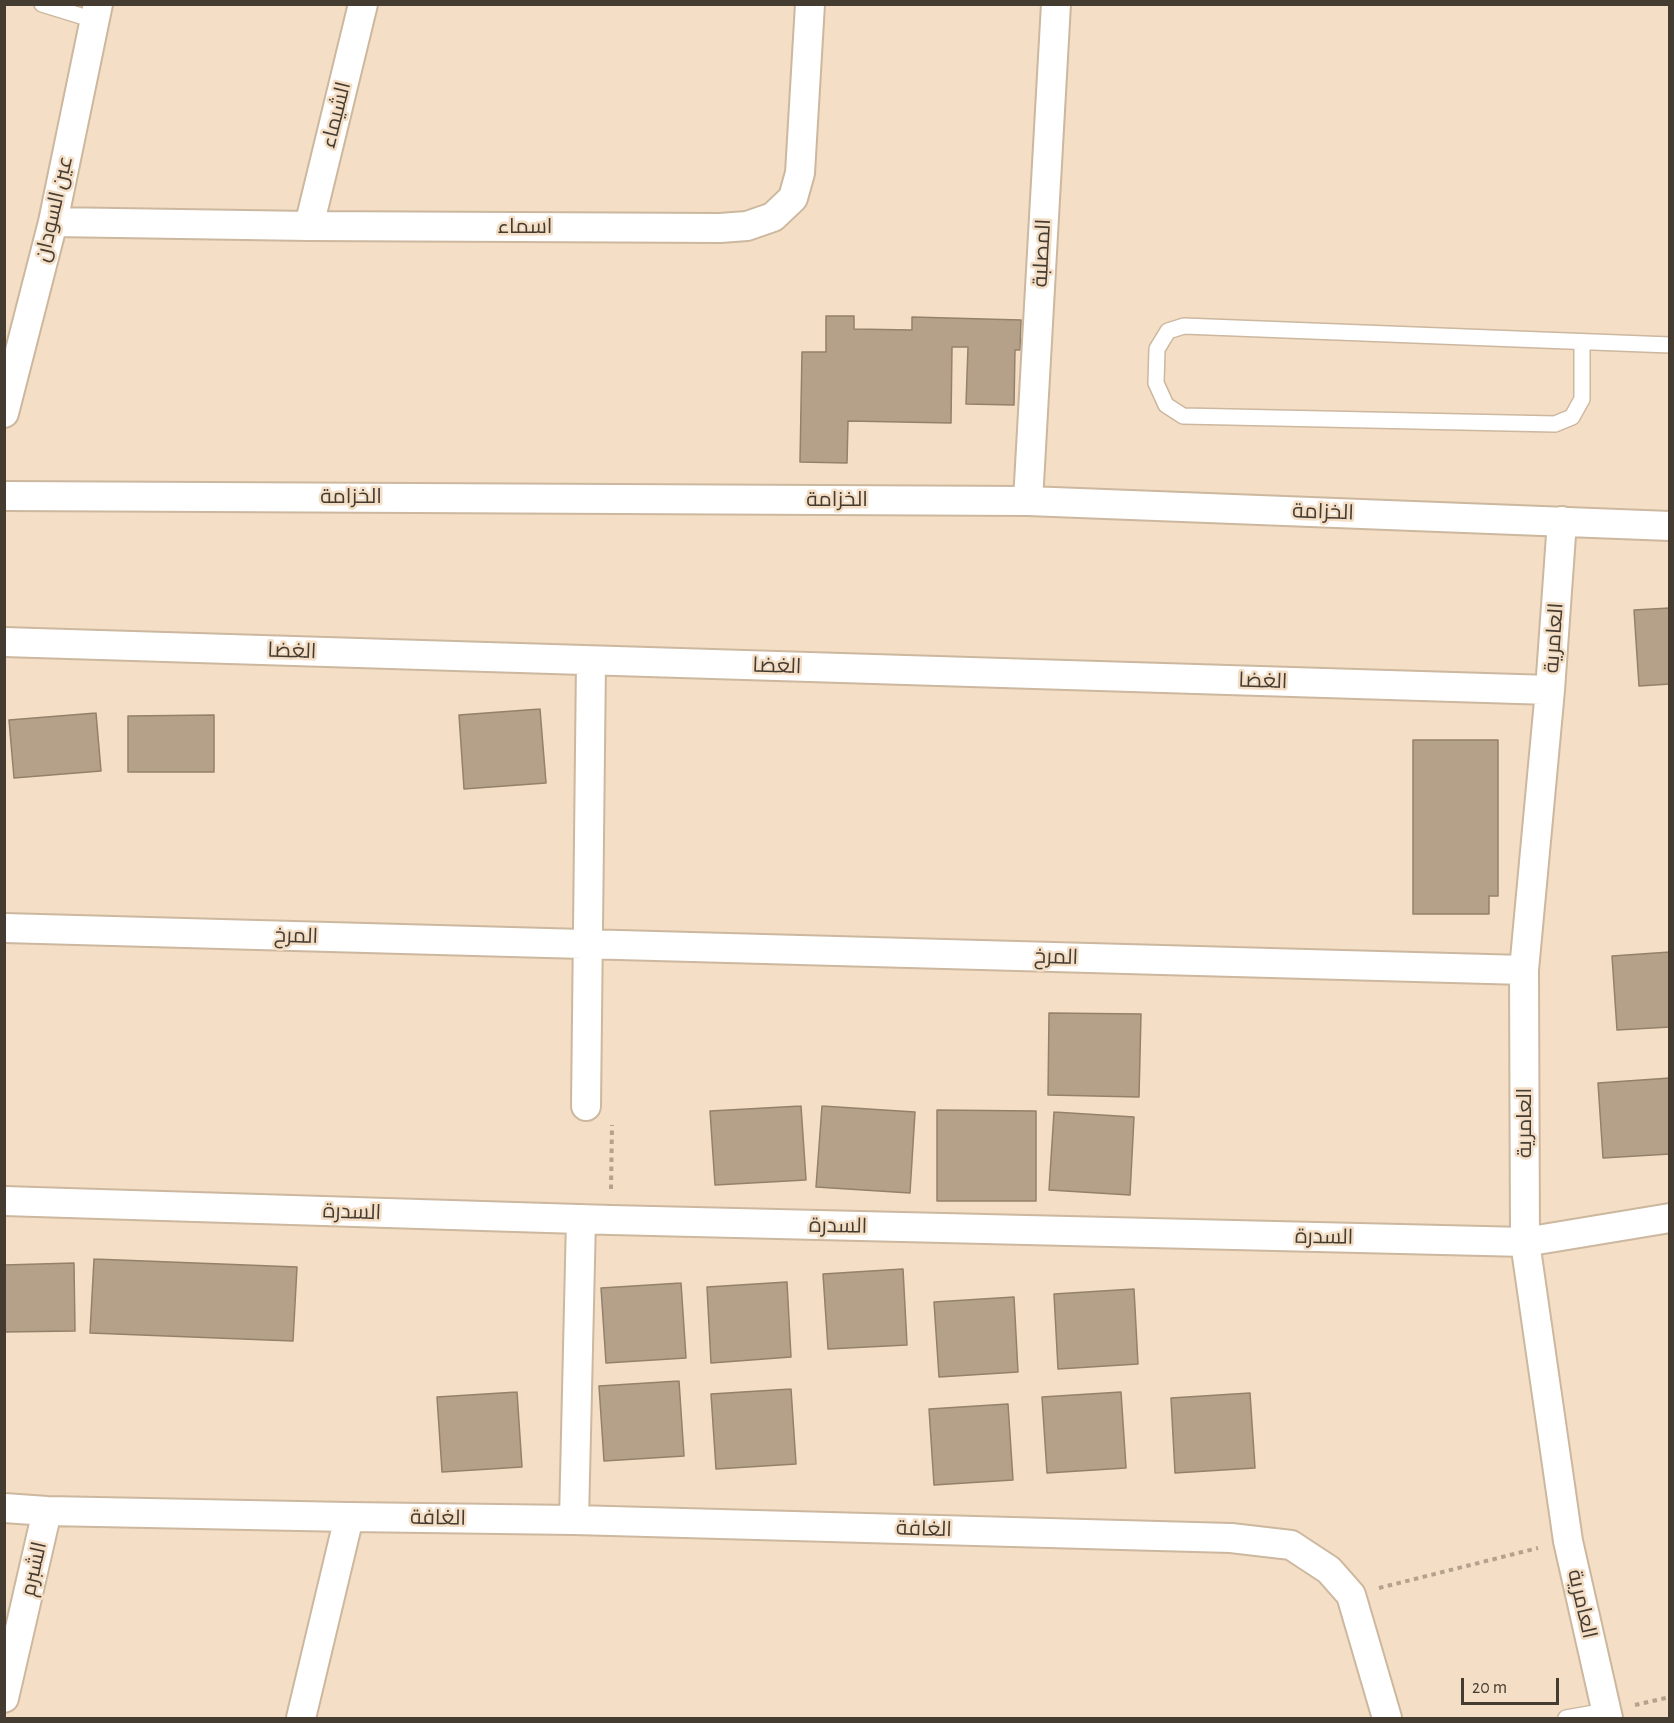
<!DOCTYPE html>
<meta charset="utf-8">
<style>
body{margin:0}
#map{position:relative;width:1674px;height:1723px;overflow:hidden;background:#f4dec5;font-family:"Alegreya Sans",sans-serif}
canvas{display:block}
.frame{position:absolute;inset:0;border:6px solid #443b31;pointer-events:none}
.scale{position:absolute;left:1461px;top:1678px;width:98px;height:27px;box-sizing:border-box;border:3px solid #443b31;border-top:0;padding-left:8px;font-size:18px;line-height:21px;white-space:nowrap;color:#443b31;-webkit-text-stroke:4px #f4dec5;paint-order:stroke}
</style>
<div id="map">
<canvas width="1674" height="1723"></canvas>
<div class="frame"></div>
<div class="scale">20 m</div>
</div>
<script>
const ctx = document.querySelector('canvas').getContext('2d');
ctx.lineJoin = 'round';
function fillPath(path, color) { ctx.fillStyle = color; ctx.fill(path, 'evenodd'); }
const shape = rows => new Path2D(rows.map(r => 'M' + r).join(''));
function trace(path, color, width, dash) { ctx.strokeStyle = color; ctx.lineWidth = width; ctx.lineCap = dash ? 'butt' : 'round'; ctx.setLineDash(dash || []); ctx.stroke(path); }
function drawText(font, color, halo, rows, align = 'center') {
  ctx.font = font + ' "Alegreya Sans",Cairo,sans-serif'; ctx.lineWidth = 5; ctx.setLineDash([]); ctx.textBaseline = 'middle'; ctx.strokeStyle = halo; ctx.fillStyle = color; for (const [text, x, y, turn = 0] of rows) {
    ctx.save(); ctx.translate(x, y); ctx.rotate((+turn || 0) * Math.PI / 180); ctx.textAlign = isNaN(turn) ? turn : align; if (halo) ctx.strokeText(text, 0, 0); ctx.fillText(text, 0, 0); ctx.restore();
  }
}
const building = shape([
 [826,316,854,316,854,329,912,330,912,317,1021,320,1020,350,1015,350,1014,405,966,404,968,347,952,347,951,423,848,421,847,463,800,462,802,352,826,352,826,316],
 [1670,608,1670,684,1639,686,1634,610,1670,608],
 [540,709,546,783,464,789,459,715,540,709],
 [96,713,101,771,14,778,9,720,96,713],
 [214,715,214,772,128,772,128,716,214,715],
 [1413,740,1498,740,1498,896,1489,896,1489,914,1413,914,1413,740],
 [1670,952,1670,1027,1617,1030,1612,956,1670,952],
 [1049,1013,1141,1014,1139,1097,1048,1095,1049,1013],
 [1670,1078,1670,1154,1603,1158,1598,1083,1670,1078],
 [801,1106,806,1180,715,1185,710,1111,801,1106],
 [822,1106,915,1112,910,1193,816,1187,822,1106],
 [937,1110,1036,1111,1036,1201,937,1201,937,1110],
 [1054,1112,1134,1117,1130,1195,1049,1190,1054,1112],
 [94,1259,297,1267,293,1341,90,1333,94,1259],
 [74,1263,75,1331,4,1332,4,1265,74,1263],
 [903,1269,907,1345,828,1349,823,1274,903,1269],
 [787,1282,791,1357,711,1363,707,1287,787,1282],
 [681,1283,686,1358,606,1363,601,1288,681,1283],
 [1134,1289,1138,1364,1058,1369,1054,1294,1134,1289],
 [1014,1297,1018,1372,939,1377,934,1302,1014,1297],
 [679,1381,684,1456,604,1461,599,1386,679,1381],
 [791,1389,796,1464,716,1469,711,1394,791,1389],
 [517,1392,522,1467,442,1472,437,1397,517,1392],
 [1121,1392,1126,1468,1047,1473,1042,1397,1121,1392],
 [1250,1393,1255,1468,1175,1473,1171,1398,1250,1393],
 [1008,1404,1013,1480,934,1485,929,1409,1008,1404]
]);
fillPath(building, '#b5a189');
trace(building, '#94816a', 1.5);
const lane = shape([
 [42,4,94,20],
 [1582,342,1582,399,1572,417,1555,424,1183,416,1166,405,1156,383,1157,349,1168,331,1184,326,1670,345],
 [1566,1718,1606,1711]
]);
const street = shape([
 [53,222,309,226,720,228,747,226,773,217,793,198,800,173,810,4],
 [309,226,363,4],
 [4,413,53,222,98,4],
 [4,496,1028,501,1670,526],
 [1028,501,1056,4],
 [1562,521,1550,690,1524,970,1525,1242,1568,1541,1608,1718],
 [4,642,1550,690],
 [4,928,1524,970],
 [586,1106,591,661],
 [4,1201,611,1220,1525,1242,1670,1218],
 [4,1508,47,1511,349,1517,574,1520,1231,1538,1291,1545,1329,1570,1351,1595,1387,1718],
 [574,1520,581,1219],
 [4,1698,47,1511],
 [301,1718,349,1517]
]);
trace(lane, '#ccb79f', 18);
trace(street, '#ccb79f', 32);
trace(shape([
 [611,1189,612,1125],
 [1379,1588,1538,1548],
 [1635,1705,1670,1697]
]), '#b4a28f', 4, [4.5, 4.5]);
trace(lane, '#fff', 15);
trace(street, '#fff', 28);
drawText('21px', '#443b31', '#f4dec5', [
 ["الشيماء",336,115,-76],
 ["عين السودان",54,209,-77],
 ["اسماء",525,227],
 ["المصلبة",1042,253,-87],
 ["الخزامة",351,497],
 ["الخزامة",837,500],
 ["الخزامة",1323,512,2],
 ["العامرية",1554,638,-86],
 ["الغضا",292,651,2],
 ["الغضا",777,666,2],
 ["الغضا",1263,681,2],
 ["المرخ",296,936,2],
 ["المرخ",1056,957,2],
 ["العامرية",1525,1123,-90],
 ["السدرة",352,1212,2],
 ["السدرة",838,1226,1],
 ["السدرة",1324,1237,1],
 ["الغافة",438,1518,1],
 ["الغافة",924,1529,2],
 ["الشبرم",34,1569,-77],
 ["العامرية",1582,1604,77]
]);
</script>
